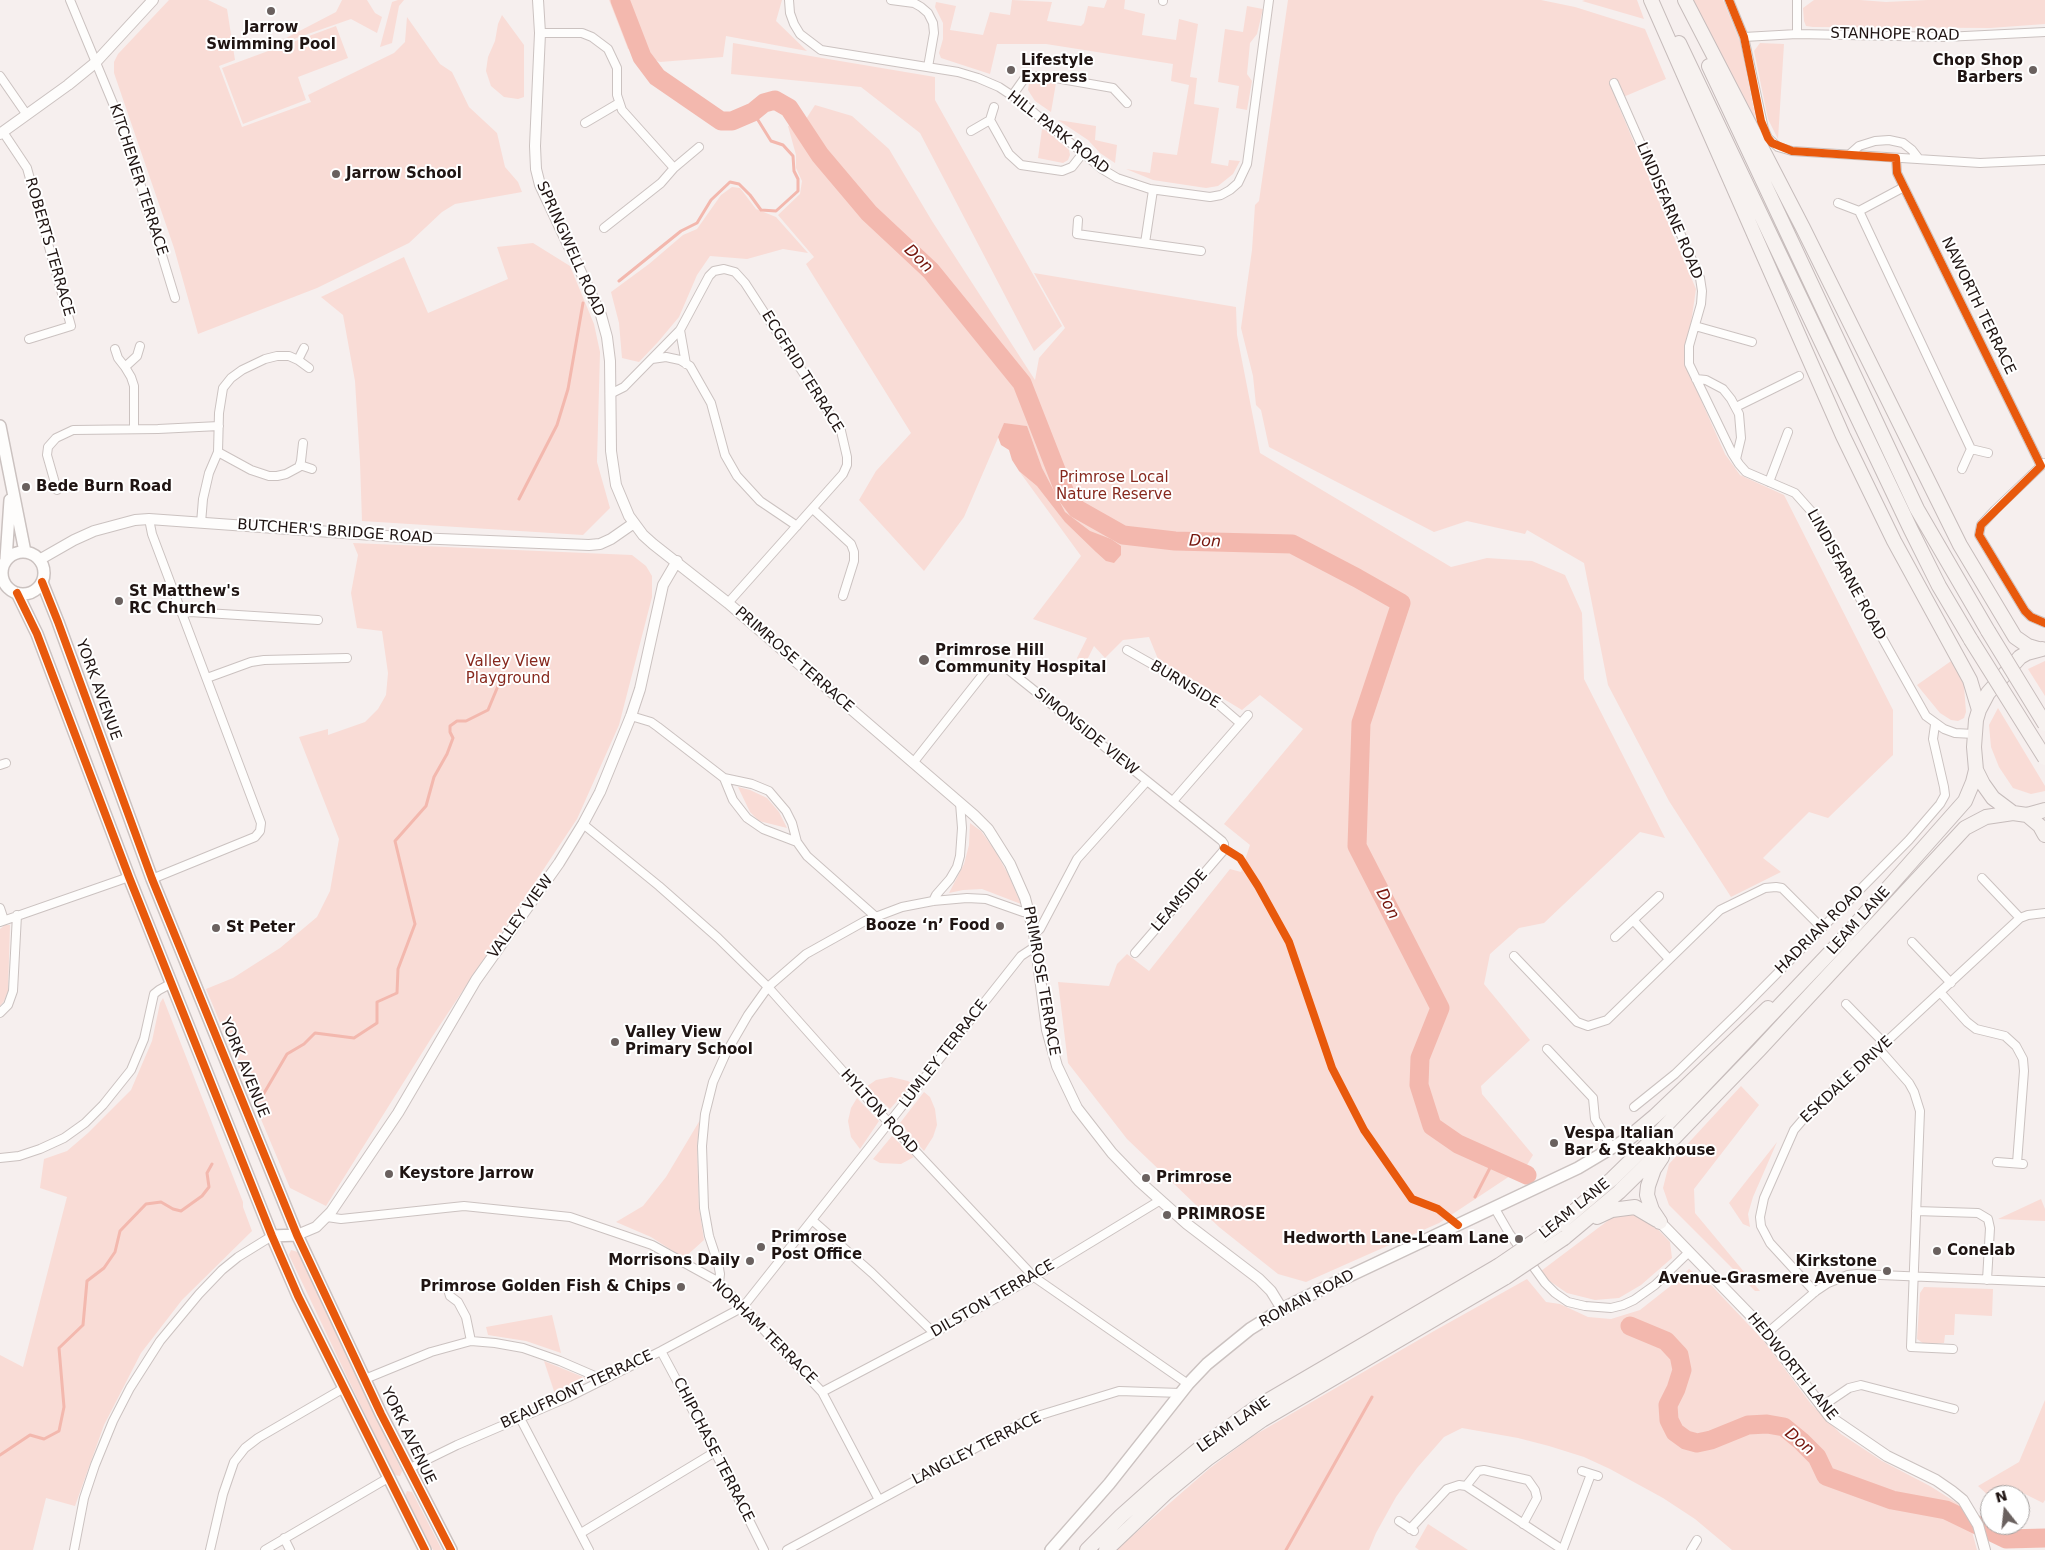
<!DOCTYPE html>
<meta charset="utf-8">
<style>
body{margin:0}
#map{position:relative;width:2045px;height:1550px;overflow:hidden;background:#f6efee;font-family:"DejaVu Sans",sans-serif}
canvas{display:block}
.north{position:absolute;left:1980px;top:1485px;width:50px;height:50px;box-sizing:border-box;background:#fff;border:1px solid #a5a1a0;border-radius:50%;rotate:344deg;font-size:14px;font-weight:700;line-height:20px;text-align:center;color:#1f1412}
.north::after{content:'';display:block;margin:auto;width:18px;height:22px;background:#6a615f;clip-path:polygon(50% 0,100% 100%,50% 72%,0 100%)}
</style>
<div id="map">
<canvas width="2045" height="1550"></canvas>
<div class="north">N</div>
</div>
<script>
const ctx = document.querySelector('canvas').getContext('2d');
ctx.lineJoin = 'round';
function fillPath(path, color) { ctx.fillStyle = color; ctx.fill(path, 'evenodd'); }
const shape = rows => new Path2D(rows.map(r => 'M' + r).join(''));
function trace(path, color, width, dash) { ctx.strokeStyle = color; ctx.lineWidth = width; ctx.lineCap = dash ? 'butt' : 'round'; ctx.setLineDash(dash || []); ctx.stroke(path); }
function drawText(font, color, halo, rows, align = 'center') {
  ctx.font = font + ' "DejaVu Sans",sans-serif'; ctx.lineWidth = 4; ctx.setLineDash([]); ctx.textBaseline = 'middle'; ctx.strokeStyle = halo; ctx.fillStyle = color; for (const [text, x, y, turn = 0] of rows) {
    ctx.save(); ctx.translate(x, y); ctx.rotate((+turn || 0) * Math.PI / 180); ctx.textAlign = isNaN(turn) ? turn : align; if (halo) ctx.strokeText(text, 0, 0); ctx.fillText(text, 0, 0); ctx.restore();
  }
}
fillPath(shape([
 [169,0,208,0,227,9,235,60,219,66,242,127,311,102,308,95,394,53,405,42,407,17,440,64,452,72,469,107,497,133,505,167,518,182,522,192,455,204,442,212,409,243,317,288,198,334,174,248,114,73,114,62,118,54],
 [342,0,367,0,375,13,382,17,377,33,351,19,265,49,336,12],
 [398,0,404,0,399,6,392,43,380,47,392,2],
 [609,0,782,0,776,21,807,51,726,36,723,57,660,62,628,49],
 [1012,0,1052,2,1047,21,1081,26,1084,23,1088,6,1104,8,1107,0,1125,0,1124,9,1145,14,1142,35,1176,40,1179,19,1198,24,1190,77,1197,78,1194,104,1219,108,1211,163,1228,166,1229,160,1240,161,1233,174,1218,186,1206,188,1153,180,1126,169,1150,173,1153,152,1177,155,1189,85,1171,81,1173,64,1046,44,997,44,990,74,941,58,939,53,943,39,943,23,935,7,936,2,956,6,950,30,983,35,990,12,1010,15],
 [1288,0,1541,0,1575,7,1645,29,1666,79,1616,100,1696,289,1685,364,1725,454,1740,475,1784,495,1893,710,1893,755,1828,818,1809,812,1763,858,1781,872,1731,897,1669,801,1608,685,1584,563,1527,530,1525,534,1467,521,1434,532,1269,447,1261,410,1256,405,1253,376,1241,328,1252,250,1255,205,1259,201],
 [1585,0,1637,0,1644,19,1582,1],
 [1692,0,1723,0,1741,44,1758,129],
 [1814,0,1860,0,1886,2,1928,0,2045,0,2045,24,1990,28,1813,27,1806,26,1804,21,1803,8],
 [1247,6,1263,9,1257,34,1250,43,1247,74,1252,81,1247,110,1236,108,1239,86,1218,82,1225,29,1243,32],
 [502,15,524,45,524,97,518,99,504,97,491,86,486,71,488,57,495,41,498,24],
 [336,26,348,58,298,77,306,100,243,124,222,68],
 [733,43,935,77,935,100,1062,326,1034,351,920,133,861,87,731,74],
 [1760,43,1784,44,1778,139,1768,119,1754,51],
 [1034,80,1056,83,1051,112,1035,101,1028,90,1029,84],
 [815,105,852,116,889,149,932,221,1035,380,1039,358,1065,328,1034,273,1236,307,1237,335,1260,453,1451,567,1487,558,1532,561,1565,575,1582,613,1584,679,1665,838,1640,832,1544,923,1519,928,1490,954,1484,984,1530,1040,1481,1086,1482,1094,1533,1155,1521,1175,1516,1172,1439,1223,1306,1282,1278,1274,1219,1227,1127,1139,1068,1063,1058,982,1109,986,1117,964,1127,954,1149,971,1230,869,1241,872,1250,845,1224,824,1303,729,1260,695,1242,710,1158,659,1149,637,1123,640,1105,658,1094,646,1084,666,1077,658,1087,638,1033,619,1081,556,1019,471,1027,426,1004,424,964,517,924,571,859,500,876,471,911,433,806,264,814,257,778,215,800,194,802,181,796,168,796,155,788,126,795,123,799,130],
 [1058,120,1096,126,1095,140,1117,145,1115,163,1100,153,1088,140],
 [1042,129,1047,131,1069,150,1070,155,1068,160,1063,163,1038,158],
 [732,187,740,188,756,209,776,217,808,253,783,249,747,259,710,256,697,275,679,317,658,342,639,362,622,358,619,323,611,292,649,264,683,235,697,229,721,195],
 [533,243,570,266,594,324,600,352,597,462,610,508,583,535,362,521,360,462,355,381,343,315,321,297,404,257,428,313,508,279,497,247],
 [353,543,632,555,646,566,652,576,652,597,619,725,577,819,432,1037,326,1206,290,1188,206,989,233,978,280,948,317,917,330,891,339,839,299,737,328,729,328,735,365,722,378,709,386,695,388,673,382,631,357,628,351,593,358,555],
 [1954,659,1964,686,1966,712,1964,718,1958,721,1951,720,1940,713,1917,685],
 [2045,661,2045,696,2028,669],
 [1998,708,2045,786,2045,791,2031,794,2013,788,1999,767,1991,747,1989,725],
 [738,787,750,790,767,798,779,812,787,828,759,821,750,812],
 [970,823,981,831,994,849,1008,874,1021,904,982,889,963,890,949,893,964,864,969,845],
 [5,925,10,925,8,991,4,1001,0,1006,0,929],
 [163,998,243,1202,243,1207,252,1231,182,1300,141,1353,104,1425,75,1506,46,1498,33,1550,0,1550,0,1355,23,1367,67,1197,40,1188,44,1159,67,1151,88,1133,131,1090,152,1041,160,1003],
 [891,1077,908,1081,912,1084,890,1109,866,1087,876,1080],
 [1741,1086,1759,1105,1694,1189,1695,1213,1760,1291,1755,1291,1669,1205,1663,1188,1669,1164],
 [924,1092,930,1097,935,1109,937,1125,933,1137,924,1151,900,1123],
 [857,1098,879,1121,860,1149,851,1137,848,1121,851,1108],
 [700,1120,697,1147,699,1207,704,1240,684,1258,651,1237,616,1222,643,1206,666,1177],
 [892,1136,914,1157,901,1164,880,1163,873,1159],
 [1777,1142,1753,1197,1748,1214,1750,1227,1743,1224,1729,1203],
 [2041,1199,2045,1209,2045,1221,1998,1219],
 [1630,1212,1648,1219,1670,1242,1672,1258,1641,1285,1619,1298,1595,1300,1567,1293,1548,1280,1541,1271,1618,1213],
 [291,1250,298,1252,402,1471,400,1476,394,1475,289,1255],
 [1689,1269,1712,1286,1763,1340,1811,1404,1841,1434,1882,1461,1930,1486,1960,1505,1970,1524,1977,1550,1732,1550,1695,1519,1663,1498,1610,1469,1584,1457,1549,1446,1518,1438,1462,1428,1444,1437,1417,1468,1396,1497,1376,1533,1369,1550,1116,1550,1210,1468,1253,1436,1434,1331,1527,1279,1546,1302,1560,1304,1588,1317,1611,1319,1640,1310,1673,1284],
 [1924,1287,1993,1289,1992,1316,1955,1314,1954,1335,1945,1335,1944,1343,1924,1344,1917,1339,1920,1293],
 [552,1315,561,1353,526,1341,488,1335,486,1327],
 [544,1361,588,1379,555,1394],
 [2045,1400,2045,1500,2043,1503,2017,1490,1998,1495,1990,1495,1990,1497,1978,1486,2019,1462],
 [407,1491,412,1492,442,1550,433,1550,405,1496],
 [1428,1524,1468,1550,1419,1550,1415,1547]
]), '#f9dcd6');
fillPath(shape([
 [1004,423,1027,426,1042,468,1065,512,1090,531,1111,539,1121,546,1121,555,1114,563,1106,561,1096,552,1065,522,1037,486,1019,471,1012,460,1009,450,1001,445,998,437]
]), '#f3b8ae');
trace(shape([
 [619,281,681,231,697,223,711,200,730,182,739,184,750,195,761,210,776,211,798,191,798,179,794,171,793,156,783,145,771,141,753,112],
 [519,499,557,425,568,389,583,303],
 [260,1100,287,1054,304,1044,315,1033,354,1038,377,1023,377,1002,397,993,398,969,415,924,395,841,426,806,434,777,447,754,453,738,450,732,450,726,457,721,466,721,488,710,498,686,506,679],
 [1475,1197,1494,1160],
 [0,1455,30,1435,44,1439,59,1431,64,1407,59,1348,83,1325,87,1281,104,1268,115,1252,120,1231,146,1204,161,1202,173,1209,181,1211,202,1196,209,1187,207,1173,212,1164],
 [1286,1550,1372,1397]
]), '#f3b8ae', 3);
trace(shape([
 [620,0,642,57,657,77,721,121,732,121,753,112,764,103,775,100,789,108,820,155,869,213,931,271,1022,383,1065,493,1077,509,1123,535,1175,541,1292,544,1357,578,1401,603,1361,723,1357,846,1440,1008,1420,1058,1419,1085,1432,1126,1458,1144,1527,1175],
 [1630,1326,1666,1341,1679,1355,1682,1370,1676,1389,1668,1405,1669,1420,1675,1432,1686,1440,1697,1443,1711,1440,1748,1425,1767,1424,1784,1427,1801,1441,1817,1457,1826,1476,1892,1500,1946,1510,2006,1539,2045,1538]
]), '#f3b8ae', 19);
const minor = shape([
 [70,0,124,130,175,298],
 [789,0,790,13,794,24,800,34,821,50,958,72,978,78,999,87,1020,101,1102,169,1117,178,1150,189,1210,197,1221,195,1230,190,1238,183,1247,164,1269,0],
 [891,0,914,3,921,7,928,13,933,23,934,33,928,67],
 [1729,0,1744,37,1764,129,1768,138,1778,147,1792,151,1980,163,2045,160],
 [1163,1,1163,0],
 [540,33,582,33,592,37,608,49,617,68,617,95,622,110,674,168],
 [1797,34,1797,0],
 [1744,37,1797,34,1945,37,2045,32],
 [0,76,27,115],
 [1614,83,1700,278,1702,291,1701,304,1689,346,1689,364,1732,453,1739,464,1746,472,1795,493,1811,511,1926,716,1944,729,1955,733,1974,734],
 [1012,96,1024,79,1031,76,1044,76,1113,88,1127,103],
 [990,120,1009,154,1021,165,1062,171,1072,167,1083,153],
 [585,123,619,103],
 [971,131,990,120,994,107],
 [3,132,27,168,71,326,29,339],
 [1850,154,1859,146,1875,141,1889,140,1903,143,1912,150,1919,159],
 [1896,158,1897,173,2041,466],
 [1904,187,1859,211,1971,449,1988,453],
 [1838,203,1859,211],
 [1078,220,1077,234,1201,251],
 [604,228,661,183,674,168,699,147],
 [1145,243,1153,190],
 [1695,326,1752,342],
 [680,330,686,364],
 [304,348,298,360,309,368],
 [115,349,118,358,125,367,137,356,140,346],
 [652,359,666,357,680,360,690,366,711,403,725,455,737,476,760,501,797,526],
 [125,367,131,377,134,386,134,429],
 [1696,379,1706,380,1723,389,1731,399,1739,414,1741,438,1736,459],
 [610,394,624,387,680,330,709,276,714,271,724,269,735,272,745,283,841,431,847,457,847,465,843,474,728,603],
 [1736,407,1799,376],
 [218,452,251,470,269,476,277,476,286,474,299,467,301,461,303,443],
 [2044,463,1995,510,1981,525,1979,535,2025,611,2031,617,2045,623],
 [300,465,312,469],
 [1962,469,1971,449],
 [1769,482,1788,432],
 [57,490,47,455,48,447,56,438,73,430,158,429,219,426],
 [813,509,851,544,854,552,854,561,843,596],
 [149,519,152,534,261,823,260,831,255,837,152,879],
 [201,523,203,499,209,473,218,452,219,413,223,388,231,378,242,370,265,359,277,356,289,356,298,360],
 [0,581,3,579],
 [182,614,190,612,318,620],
 [1127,650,1194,688,1218,704,1240,723],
 [207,678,251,662,264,660,347,658],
 [631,716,651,722,658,727,724,778,733,800,747,818,763,829,797,842,807,856,876,917],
 [913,763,984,673,989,668,1000,666,1005,667,1222,841,1224,844,1224,850,1135,953],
 [0,765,6,763],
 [724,778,752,784,769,791,786,811,792,823,797,842],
 [1173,801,1248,715],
 [583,824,659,886,718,938,768,987,889,1123,1034,1277,1188,1384],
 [1982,878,2020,918],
 [933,901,936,895,950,879,957,867,960,856,962,828,960,803],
 [0,908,4,920],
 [1633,920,1669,959],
 [0,922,129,877],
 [1034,933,1040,929,1077,859,1147,781],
 [1615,937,1659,896],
 [1912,942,1951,983],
 [1514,956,1577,1022,1588,1026,1607,1020,1720,910,1765,888,1776,887,1782,888,1822,928],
 [1940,992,1967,1022,1976,1029,2005,1036,2016,1046,2023,1059,2024,1071,2017,1163],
 [1846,1004,1885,1044],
 [0,1013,8,1005,13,991,17,915],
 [1547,1049,1593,1098,1595,1119,1612,1148],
 [1879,1049,1909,1083,1914,1092,1920,1111,1911,1347,1953,1349],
 [1634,1107,1675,1074,1741,1010,1909,840,1940,804,1945,795,1944,787,1933,739,1935,725],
 [0,1158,19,1156,40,1149,64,1138,85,1123,103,1105,131,1070,144,1039,154,994,159,990,172,983],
 [1997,1162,2023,1164],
 [1494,1207,1509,1233,1545,1283,1555,1293,1568,1302,1585,1306,1611,1308,1623,1305,1634,1300,1655,1285,1689,1252],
 [1916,1211,1978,1213,1988,1219,1990,1228,1987,1280],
 [327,1217,341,1219,464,1206,570,1217,652,1245,719,1282,822,1392,879,1500],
 [812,1220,872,1273,934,1333],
 [719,1282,720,1274,718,1263,709,1236,704,1208,702,1146,705,1114,713,1082,726,1053,748,1015,768,987,806,954,865,921,902,907,933,901,967,898,986,899,1023,912,1030,913],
 [447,1286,450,1296,458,1302,466,1317,471,1341],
 [1815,1292,1770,1243,1761,1226,1760,1217,1764,1198,1794,1130,1806,1116,2020,918,2028,915,2045,913],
 [1766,1334,1816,1291,1828,1283,1848,1275,1857,1274,2045,1282],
 [661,1351,715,1452,764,1550],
 [365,1379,431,1352,471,1341,495,1343,523,1348,560,1361,604,1380],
 [822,1392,934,1333,1034,1277,1159,1201],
 [1821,1407,1849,1388,1861,1385,1954,1409],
 [520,1418,589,1550],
 [408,1469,457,1445,569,1397,661,1351,743,1307,1021,956,1036,946],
 [1582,1471,1598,1476],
 [1466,1486,1478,1471,1484,1470,1528,1480,1535,1490,1537,1498,1523,1524],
 [1399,1521,1414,1531],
 [1410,1529,1447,1489,1459,1485,1466,1486,1563,1550],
 [581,1533,715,1452],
 [284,1538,290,1550],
 [1563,1549,1591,1474],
 [74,1550,84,1498,95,1465,113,1421,130,1388,160,1341,199,1294,222,1270,238,1257,272,1236],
 [210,1550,223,1494,234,1462,245,1448,258,1438,344,1388],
 [265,1550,388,1478],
 [787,1550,1031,1418,1119,1391,1181,1393],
 [1691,1550,1697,1540]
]);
const tertiary = shape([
 [538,0,540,33,535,146,536,169,540,185,601,315,607,337,610,361,611,451,616,485,629,516,643,535,653,544,728,603,974,815,988,829,1010,864,1025,898,1034,933,1047,1030,1057,1066,1077,1108,1112,1153,1139,1181,1187,1224,1259,1279,1271,1291,1282,1309],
 [0,134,68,85,95,63,153,0],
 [39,560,74,540,94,531,135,520,149,519,415,538,589,545,600,544,611,539,634,523],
 [1660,1222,1757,1322,1830,1417,1887,1456,1936,1480,1952,1491,1963,1500,1978,1525,1985,1550],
 [297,1235,316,1227,331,1212,398,1113,476,980,559,863,583,824,600,792,631,716,640,689,663,585,677,561]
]);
const secondary = shape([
 [0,426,25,552],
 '2 573a21 21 0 1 1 42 0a21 21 0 1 1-42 0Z',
 [6,559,10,500],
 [42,582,58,622,152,879,297,1235,381,1414,451,1550],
 [17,593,37,634,129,877,272,1236,298,1296,425,1550],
 [272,1236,297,1235],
 [1051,1550,1109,1484,1188,1384,1207,1364,1250,1329,1282,1309,1326,1287,1578,1168,1630,1137]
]);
const trunk = shape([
 [1651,0,1843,436,1894,541,1970,680,1979,710],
 [1685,0,1803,228,1960,545,2015,637,2028,646,2038,649],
 [1679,43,1911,530,1939,586,1971,640],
 [1709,66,1917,509,1988,631],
 [2042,649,2027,653,2020,657,1988,693,1979,710,1976,720,1974,747,1976,770,1983,784,1993,798,2013,813,2027,815,2045,810],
 [2027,815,2040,826,2045,835],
 [1630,1137,1655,1116,1768,1008],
 [1597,1217,1612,1210,1635,1207,1657,1220],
 [1660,1222,1652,1210,1647,1195,1648,1186,1654,1169,1662,1157],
 [1558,1225,1612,1179,1653,1139,1842,940,1965,801,1973,782,1976,770],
 [1564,1238,1619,1192,1676,1136,1759,1050,1965,828,1986,817,2013,813],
 [1087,1550,1121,1516,1158,1483,1199,1449,1257,1407,1498,1266],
 [1106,1550,1167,1492,1207,1459,1262,1420,1506,1277]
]);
trace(minor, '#cbc2c0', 10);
trace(tertiary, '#cbc2c0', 12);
trace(secondary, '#cbc2c0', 14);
trace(trunk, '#c6bcbb', 16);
trace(minor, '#fefdfc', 8);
trace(tertiary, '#fefdfc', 10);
trace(secondary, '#fefdfc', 11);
trace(trunk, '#f7f2f0', 14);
const trunkBridge = shape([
 [1988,631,2045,724],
 [1971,640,2045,758],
 [1498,1266,1558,1225],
 [1506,1277,1564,1238]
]);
trace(trunkBridge, '#c6bcbb', 16, []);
trace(trunkBridge, '#f7f2f0', 14);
trace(shape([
 [1729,0,1744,37,1761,121,1768,138,1772,143,1792,151,1896,158,1897,173,2041,466,1981,525,1979,535,2025,611,2031,617,2045,623],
 [42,582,58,622,152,879,297,1235,381,1414,451,1550],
 [17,593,37,634,129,877,272,1236,298,1296,425,1550],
 [1224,848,1240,858,1258,886,1289,942,1332,1068,1364,1130,1412,1199,1438,1209,1458,1225]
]), '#e8590c', 8);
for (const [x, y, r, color] of [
 [271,11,5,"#6a615f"],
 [1011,70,5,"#6a615f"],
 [2033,70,5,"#6a615f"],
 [336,174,5,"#6a615f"],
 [26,487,5,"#6a615f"],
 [119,601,5,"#6a615f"],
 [924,660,6,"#6a615f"],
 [1000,926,5,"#6a615f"],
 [216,928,5,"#6a615f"],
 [615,1042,5,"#6a615f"],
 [1554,1143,5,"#6a615f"],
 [389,1174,5,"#6a615f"],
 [1146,1178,5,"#6a615f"],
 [1167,1215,5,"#6a615f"],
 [1519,1239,5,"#6a615f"],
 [761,1247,5,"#6a615f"],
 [1937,1251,5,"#6a615f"],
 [750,1261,5,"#6a615f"],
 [1887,1271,5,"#6a615f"],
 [681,1287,5,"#6a615f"]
]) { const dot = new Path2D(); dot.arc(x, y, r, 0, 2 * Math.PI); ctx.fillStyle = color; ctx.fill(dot); trace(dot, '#fff', 2); }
drawText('bold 15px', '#1f1412', '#fff', [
 ["Jarrow",271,28,"center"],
 ["Swimming Pool",271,45,"center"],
 ["Lifestyle",1021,61],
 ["Express",1021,78],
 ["Chop Shop",2023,61,"right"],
 ["Barbers",2023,78,"right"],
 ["Jarrow School",346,174],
 ["Bede Burn Road",36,487],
 ["St Matthew's",129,592],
 ["RC Church",129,609],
 ["Primrose Hill",935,651],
 ["Community Hospital",935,668],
 ["Booze ‘n’ Food",990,926,"right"],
 ["St Peter",226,928],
 ["Valley View",625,1033],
 ["Primary School",625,1050],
 ["Vespa Italian",1564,1134],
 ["Bar & Steakhouse",1564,1151],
 ["Keystore Jarrow",399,1174],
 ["Primrose",1156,1178],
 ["PRIMROSE",1177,1215],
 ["Primrose",771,1238],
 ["Post Office",771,1255],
 ["Hedworth Lane-Leam Lane",1509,1239,"right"],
 ["Conelab",1947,1251],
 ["Morrisons Daily",740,1261,"right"],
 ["Kirkstone",1877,1262,"right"],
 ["Avenue-Grasmere Avenue",1877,1279,"right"],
 ["Primrose Golden Fish & Chips",671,1287,"right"]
], 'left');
drawText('15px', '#1f1412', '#fff', [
 ["STANHOPE ROAD",1895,35,1],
 ["HILL PARK ROAD",1058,133,38],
 ["KITCHENER TERRACE",138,180,72],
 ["LINDISFARNE ROAD",1669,211,67],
 ["ROBERTS TERRACE",49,247,74],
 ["SPRINGWELL ROAD",570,249,66],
 ["NAWORTH TERRACE",1978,306,64],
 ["ECGFRID TERRACE",802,372,58],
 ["BUTCHER'S BRIDGE ROAD",335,532,4],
 ["LINDISFARNE ROAD",1846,575,61],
 ["PRIMROSE TERRACE",794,660,41],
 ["BURNSIDE",1185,685,31],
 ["YORK AVENUE",98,690,70],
 ["SIMONSIDE VIEW",1086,732,39],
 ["LEAMSIDE",1180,901,-49],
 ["VALLEY VIEW",521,917,-54],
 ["LEAM LANE",1859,921,-48],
 ["HADRIAN ROAD",1820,930,-45],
 ["PRIMROSE TERRACE",1041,981,80],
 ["LUMLEY TERRACE",944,1054,-52],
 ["YORK AVENUE",244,1068,68],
 ["ESKDALE DRIVE",1847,1080,-43],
 ["HYLTON ROAD",879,1112,48],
 ["LEAM LANE",1575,1209,-39],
 ["DILSTON TERRACE",993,1299,-30],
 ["ROMAN ROAD",1307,1299,-28],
 ["NORHAM TERRACE",764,1332,45],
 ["HEDWORTH LANE",1792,1367,51],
 ["BEAUFRONT TERRACE",577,1390,-25],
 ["LEAM LANE",1234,1425,-35],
 ["YORK AVENUE",408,1436,64],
 ["LANGLEY TERRACE",977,1449,-27],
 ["CHIPCHASE TERRACE",713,1450,63]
]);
drawText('15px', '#87291e', '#fff', [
 ["Primrose Local",1114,478],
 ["Nature Reserve",1114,495],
 ["Valley View",508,662],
 ["Playground",508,679]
]);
drawText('italic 16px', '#75150c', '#fff', [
 ["Don",918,259,44],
 ["Don",1205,542,2],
 ["Don",1387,904,63],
 ["Don",1799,1442,40]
]);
</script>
